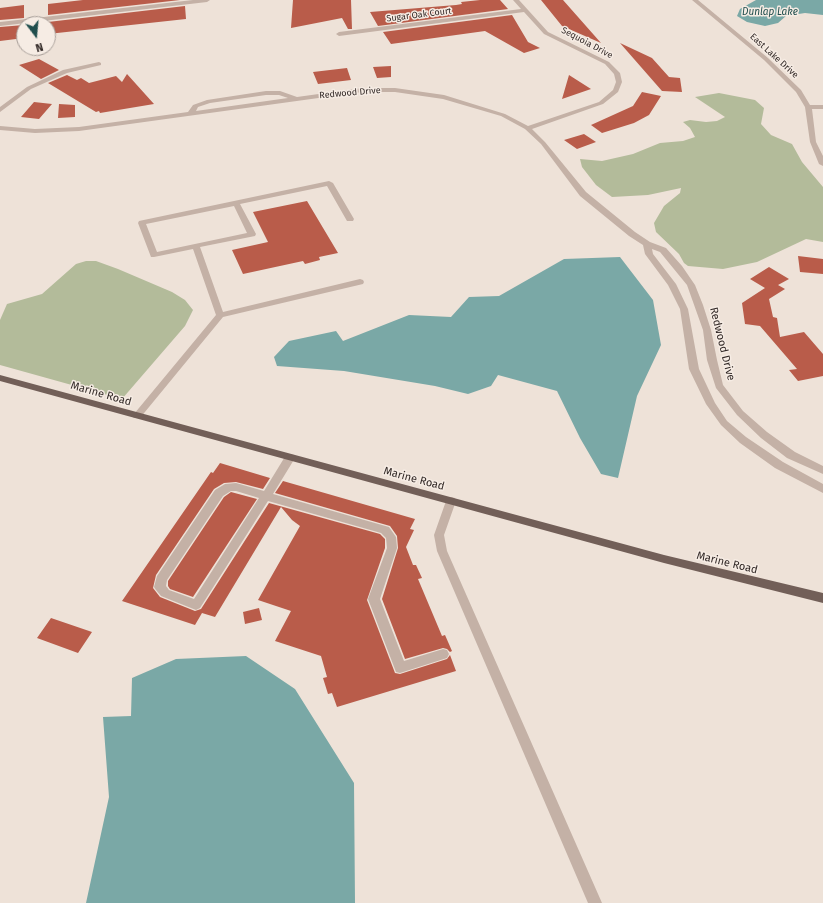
<!DOCTYPE html>
<style>
body{margin:0}
#map{position:relative;width:823px;height:903px;overflow:hidden;background:#eee2d8;font-family:"Fira Sans",sans-serif}
canvas{display:block}
.north{position:absolute;left:16px;top:16px;width:40px;height:40px;box-sizing:border-box;background:#f6ece4;border:1px solid #a79e98;border-radius:50%;rotate:164deg;font-size:11px;font-weight:700;line-height:16px;text-align:center;color:#312826}
.north::after{content:'';display:block;margin:auto;width:14px;height:18px;background:#204e4d;clip-path:polygon(50% 0,100% 100%,50% 72%,0 100%)}
</style>
<div id="map">
<canvas width="823" height="903"></canvas>
<div class="north">N</div>
</div>
<script>
const ctx = document.querySelector('canvas').getContext('2d');
ctx.lineJoin = 'round';
function fillPath(path, color) { ctx.fillStyle = color; ctx.fill(path, 'evenodd'); }
const shape = rows => new Path2D(rows.map(r => 'M' + r).join(''));
function drawText(font, color, halo, rows, align = 'center') {
  ctx.font = font + ' "Fira Sans",sans-serif'; ctx.lineWidth = 3; ctx.setLineDash([]); ctx.textBaseline = 'middle'; ctx.strokeStyle = halo; ctx.fillStyle = color; for (const [text, x, y, turn = 0] of rows) {
    ctx.save(); ctx.translate(x, y); ctx.rotate((+turn || 0) * Math.PI / 180); ctx.textAlign = isNaN(turn) ? turn : align; if (halo) ctx.strokeText(text, 0, 0); ctx.fillText(text, 0, 0); ctx.restore();
  }
}
fillPath(shape([
 [719,93,755,100,764,108,761,124,771,135,792,144,802,162,823,187,823,242,806,239,757,262,723,269,688,266,684,263,679,254,656,232,654,223,664,206,680,193,681,188,648,195,612,197,596,185,582,167,580,159,602,161,633,154,660,143,683,141,695,137,690,128,683,122,690,120,706,122,717,121,725,117,695,97],
 [86,261,96,261,118,269,172,292,185,300,193,310,185,326,122,399,0,365,0,320,7,304,42,294,76,264]
]), '#b3bb9a');
fillPath(shape([
 [756,0,823,0,823,15,805,13,786,16,778,23,765,26,747,22,737,16,740,9],
 [620,257,653,300,661,345,637,396,618,478,601,474,580,438,557,391,498,375,491,386,468,394,435,386,344,371,277,366,274,357,289,341,336,331,343,341,409,315,451,317,469,297,499,296,564,259],
 [246,656,295,689,354,783,355,903,86,903,109,797,103,717,131,716,132,678,176,659]
]), '#7aa8a6');
fillPath(shape([
 [83,0,180,0,48,15,48,4],
 [293,0,351,0,352,29,348,29,342,18,291,28],
 [480,0,500,0,508,9,378,26,370,12,456,5,462,4,461,2],
 [541,0,563,0,601,43,562,26],
 [24,5,24,18,0,20,0,8],
 [185,6,186,19,48,34,48,22],
 [512,15,528,42,540,48,524,53,485,31,391,44,383,32],
 [24,25,24,38,0,41,0,27],
 [620,43,652,58,669,77,680,78,682,92,662,91],
 [39,59,59,70,41,79,19,65],
 [391,66,391,77,377,78,373,67],
 [347,68,351,80,318,84,313,72],
 [127,74,154,104,100,113,99,111,96,112,48,83,67,75,77,80,81,78,89,83,116,76,122,82],
 [569,75,591,89,562,99],
 [642,92,661,96,649,115,634,123,602,133,591,125,633,106],
 [34,102,52,104,39,119,21,117],
 [59,104,75,105,75,117,58,118],
 [584,134,596,142,577,149,564,140],
 [307,201,338,253,319,257,320,260,305,264,303,261,243,274,232,250,268,242,253,212],
 [798,256,823,259,823,274,800,272],
 [769,267,789,279,778,285,785,289,769,299,773,317,777,318,780,337,804,332,823,354,823,376,798,381,789,370,797,369,760,326,745,324,742,303,765,288,750,279],
 [220,463,270,478,263,489,236,482,224,483,214,489,156,575,153,588,160,597,195,611,201,609,269,503,380,534,385,539,385,548,367,600,395,673,400,674,447,659,450,655,456,671,337,707,332,693,328,694,323,678,327,677,321,656,275,641,291,611,258,600,300,526,292,520,281,507,215,617,202,613,195,625,122,601,211,472,213,473],
 [283,481,415,519,410,529,414,530,406,547,413,565,416,565,422,578,418,579,442,636,445,635,452,651,450,652,447,649,443,648,405,659,382,599,398,548,397,536,390,526,275,493],
 [231,492,257,499,193,597,170,589,168,586,168,581,224,497],
 [259,608,262,620,245,624,243,612],
 [51,618,92,632,78,653,37,638]
]), '#b95c4a');
fillPath(shape([
 [193,0,210,0,207,2,0,26,0,22,193,0],
 [513,0,519,0,548,32,609,62,620,73,622,82,618,92,603,104,532,129,545,142,586,192,635,232,650,242,666,248,682,266,695,285,703,305,711,330,717,360,723,385,743,411,767,432,795,452,823,466,823,474,787,458,761,438,737,415,716,388,707,360,703,330,687,285,660,252,652,249,653,254,676,284,688,309,699,369,715,403,727,421,746,437,783,462,823,484,823,493,775,468,740,443,721,425,706,404,689,369,680,309,668,285,645,254,643,245,629,236,580,196,541,144,525,129,501,116,443,99,395,92,362,92,79,131,35,133,0,130,0,126,35,129,79,127,188,112,193,105,207,100,266,91,280,91,297,97,362,88,395,88,444,95,505,114,528,126,599,102,613,90,616,82,614,74,605,64,544,34,524,12,339,36,336,34,339,32,521,9,513,0],
 [266,95,279,95,288,98,196,111,198,107,210,103,266,95],
 [692,0,698,0,768,58,801,90,810,105,823,105,823,109,812,109,816,142,823,156,823,166,819,164,810,142,805,107,796,92,764,60,692,0],
 [99,62,101,63,101,65,67,73,31,89,0,112,0,107,27,87,63,70,99,62],
 [329,181,333,183,354,219,353,221,347,221,327,186,240,204,256,234,255,236,200,247,223,312,360,279,363,280,364,282,363,284,223,317,140,418,134,418,132,416,134,414,216,315,193,249,154,257,151,257,138,223,139,221,329,181],
 [234,206,247,233,157,252,146,224,234,206],
 [290,454,294,455,295,458,273,494,389,527,396,537,397,548,380,599,404,661,443,649,447,650,449,654,447,658,400,673,396,672,368,599,387,548,386,538,381,533,268,501,200,608,196,610,161,596,156,590,154,587,157,576,215,490,225,484,236,483,264,491,286,455,290,454],
 [231,491,236,491,259,498,194,599,169,590,166,586,167,580,223,496,231,491],
 [451,497,455,498,456,501,444,535,447,551,602,903,588,903,437,551,434,535,446,501,447,498,451,497]
]), '#c4b1a6');
fillPath(shape([
 [0,375,664,555,823,593,823,603,664,563,0,381,0,375]
]), '#725f58');
drawText('9px', '#312826', '#f6ece4', [
 ["Sugar Oak Court",419,15,-7],
 ["Sequoia Drive",587,43,28],
 ["East Lake Drive",774,56,42],
 ["Redwood Drive",350,93,-5]
]);
drawText('italic 10px', '#204e4d', '#f6ece4', [
 ["Dunlap Lake",770,12]
]);
drawText('11px', '#312826', '#f6ece4', [
 ["Redwood Drive",722,344,76],
 ["Marine Road",101,394,16],
 ["Marine Road",414,479,15],
 ["Marine Road",727,563,14]
]);
</script>
